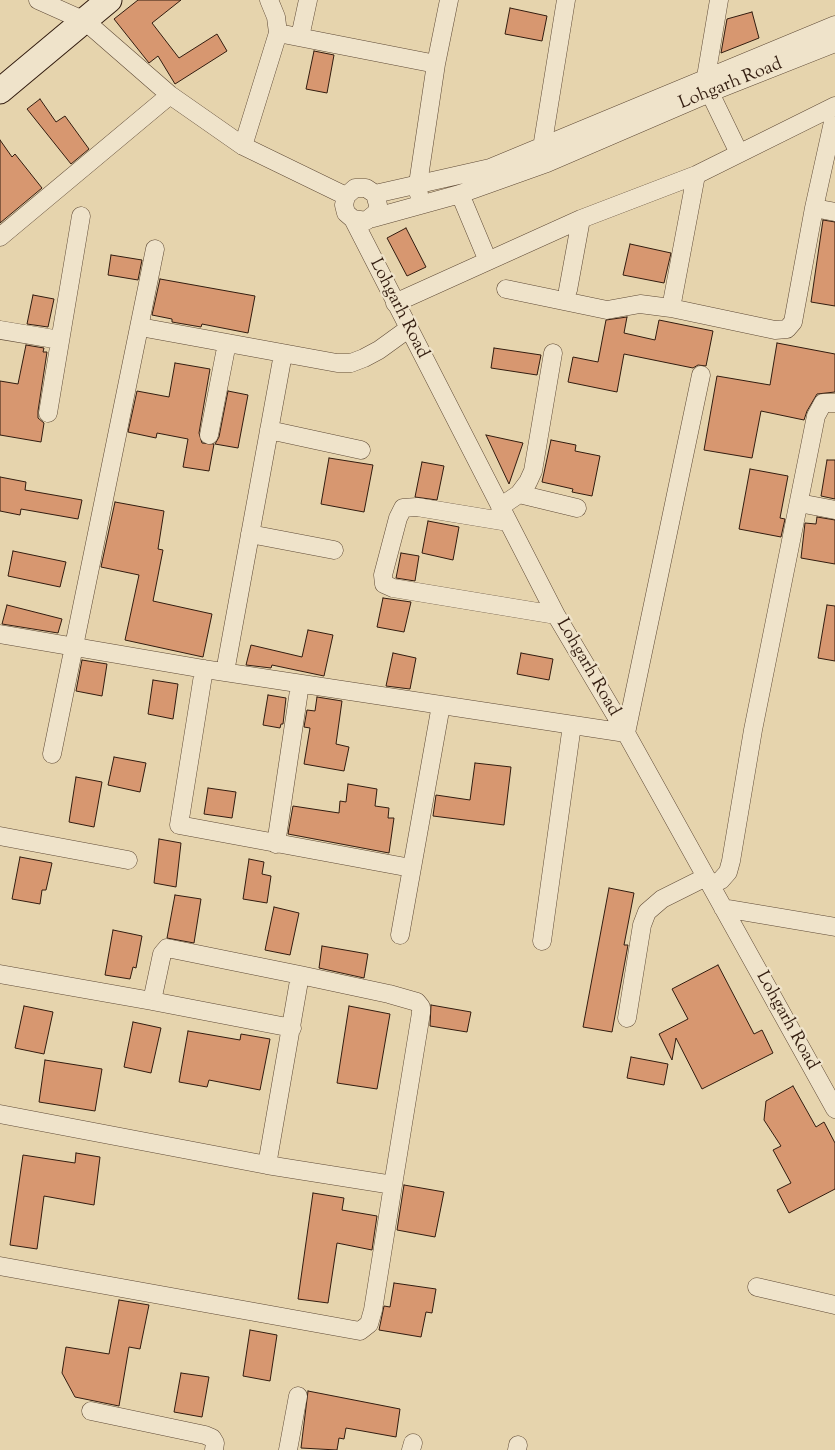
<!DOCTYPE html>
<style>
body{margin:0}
canvas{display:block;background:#e6d4ad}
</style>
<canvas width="835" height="1450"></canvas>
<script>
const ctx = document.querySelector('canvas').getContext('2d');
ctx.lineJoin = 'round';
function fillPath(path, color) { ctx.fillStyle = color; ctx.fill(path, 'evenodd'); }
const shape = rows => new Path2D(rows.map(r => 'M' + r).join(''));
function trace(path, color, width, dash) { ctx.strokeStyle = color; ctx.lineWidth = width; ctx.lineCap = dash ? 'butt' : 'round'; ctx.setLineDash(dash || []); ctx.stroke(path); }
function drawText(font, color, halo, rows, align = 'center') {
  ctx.font = font + ' "Sorts Mill Goudy",serif'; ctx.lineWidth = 4.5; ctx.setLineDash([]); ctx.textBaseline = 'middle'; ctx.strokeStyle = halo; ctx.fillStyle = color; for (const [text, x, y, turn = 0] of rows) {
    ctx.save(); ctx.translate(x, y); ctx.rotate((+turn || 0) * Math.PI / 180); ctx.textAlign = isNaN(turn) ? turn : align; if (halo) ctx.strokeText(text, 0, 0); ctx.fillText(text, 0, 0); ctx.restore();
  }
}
const building = shape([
 [138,0,181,0,152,23,179,58,217,34,227,51,175,84,158,56,149,63,114,19,138,0],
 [510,8,547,16,542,41,505,34,510,8],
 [752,12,759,38,721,53,727,19,752,12],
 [314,51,334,55,327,93,306,89,314,51],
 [40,99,56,122,65,116,89,149,71,164,27,109,40,99],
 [0,140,12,157,15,154,42,188,0,223,0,140],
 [823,220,835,222,835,306,811,302,823,220],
 [406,228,426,267,407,276,387,238,406,228],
 [630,244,671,253,664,283,623,275,630,244],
 [111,255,142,260,138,280,108,275,111,255],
 [160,279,255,296,248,333,202,324,201,327,172,322,172,319,152,315,160,279],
 [33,295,54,299,48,327,27,324,33,295],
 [627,317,624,333,655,340,659,320,713,331,706,366,698,365,693,368,624,354,617,392,568,382,573,357,598,362,606,320,627,317],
 [777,343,835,354,835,392,817,394,807,411,804,420,761,411,752,458,704,450,717,376,770,385,777,343],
 [26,345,44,348,43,352,47,352,38,411,38,418,44,423,41,442,0,435,0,381,18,384,26,345],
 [494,348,541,355,537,375,491,368,494,348],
 [175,363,210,369,199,433,202,443,214,444,209,471,183,467,188,439,157,433,156,438,128,432,137,391,169,397,175,363],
 [228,391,248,395,238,448,215,444,219,437,228,391],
 [486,435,523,443,509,484,486,435],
 [551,440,576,445,575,451,600,456,592,496,572,492,573,489,542,482,551,440],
 [329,458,373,465,364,512,321,504,329,458],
 [827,460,835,460,835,499,821,496,827,460],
 [422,462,444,466,437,500,415,497,422,462],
 [750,469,788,476,780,518,785,519,781,537,739,529,750,469],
 [0,477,26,482,25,490,82,500,78,519,21,509,20,515,0,511,0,477],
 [115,502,164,511,158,549,163,550,153,601,212,614,203,657,125,640,139,575,101,567,115,502],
 [817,517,835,520,835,564,801,558,805,523,816,524,817,517],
 [428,521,459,527,453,560,422,553,428,521],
 [13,551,66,562,60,587,8,576,13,551],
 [401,553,419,556,415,581,396,578,401,553],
 [383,598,411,602,404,632,377,627,383,598],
 [7,605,62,619,58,633,2,624,7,605],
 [827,605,835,606,835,661,818,658,827,605],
 [308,630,333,635,324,676,272,665,271,668,246,665,251,645,302,657,308,630],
 [393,653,416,658,410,689,386,686,393,653],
 [521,653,553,659,549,680,517,674,521,653],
 [82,660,107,664,102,696,76,691,82,660],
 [153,680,178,684,173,719,148,714,153,680],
 [268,695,286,698,283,724,281,724,280,728,263,725,268,695],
 [317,697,342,701,336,744,349,747,344,771,304,764,310,728,304,727,307,710,315,711,317,697],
 [114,757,146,763,140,792,108,785,114,757],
 [475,763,511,767,504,825,433,816,436,795,470,800,475,763],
 [76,777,102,782,94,827,69,822,76,777],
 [348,784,377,789,375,806,389,808,388,818,394,818,389,853,288,834,293,806,339,813,340,801,346,802,348,784],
 [208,788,236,792,232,818,204,814,208,788],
 [159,839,181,843,176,887,154,883,159,839],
 [20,857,52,863,46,890,42,890,40,904,12,899,20,857],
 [249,859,264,862,262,874,271,876,267,903,243,899,249,859],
 [609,888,634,893,624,945,628,945,612,1032,583,1027,609,888],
 [175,895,201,899,194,943,167,938,175,895],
 [274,907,299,913,290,955,265,950,274,907],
 [113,930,142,936,136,968,133,967,130,979,105,975,113,930],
 [322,946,368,954,364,978,319,968,322,946],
 [718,965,754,1034,762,1030,773,1053,702,1089,676,1038,672,1060,659,1034,688,1019,672,989,718,965],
 [431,1005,471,1012,467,1032,430,1026,431,1005],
 [24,1006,53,1012,44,1054,15,1048,24,1006],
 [349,1006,390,1014,377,1089,337,1083,349,1006],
 [133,1022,161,1028,151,1073,124,1067,133,1022],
 [188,1031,240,1040,241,1034,270,1039,260,1090,209,1080,207,1087,179,1082,188,1031],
 [631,1057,668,1064,664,1085,627,1078,631,1057],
 [45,1060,102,1069,95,1111,39,1102,45,1060],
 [793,1086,816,1127,824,1122,835,1143,835,1189,789,1213,777,1190,791,1183,773,1150,781,1146,764,1120,766,1101,793,1086],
 [76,1153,100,1157,94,1205,44,1196,37,1249,10,1245,23,1155,75,1163,76,1153],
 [404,1185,444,1192,435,1237,397,1230,404,1185],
 [313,1193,344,1198,342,1210,377,1216,372,1250,337,1243,328,1303,298,1299,313,1193],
 [394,1283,436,1289,432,1313,426,1312,421,1337,379,1330,384,1306,390,1307,394,1283],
 [119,1300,149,1305,140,1349,129,1347,119,1406,75,1397,62,1373,66,1347,109,1354,119,1300],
 [250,1330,277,1335,270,1381,243,1376,250,1330],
 [181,1373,209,1377,202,1417,174,1412,181,1373],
 [308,1391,400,1409,396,1437,346,1428,344,1439,339,1438,337,1450,301,1448,308,1391]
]);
fillPath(building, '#d79770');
trace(building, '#321c0f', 1);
const street = shape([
 [38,0,85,21,170,95,243,146,346,196],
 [719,0,706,77,710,93,739,153],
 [278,33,436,64,449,0],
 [300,37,308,0],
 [243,146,278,33,276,17,269,0],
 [545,157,542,148,566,0],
 [375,194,490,168,835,25],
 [460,194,488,261],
 [419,195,418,184,436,64],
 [814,208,835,212],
 [373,218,460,194,547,163,719,89,835,43],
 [353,219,366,221,377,212,378,205,375,194,366,188,355,188,346,196,344,205,346,213,353,219,556,615,626,733,835,1109],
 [0,237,170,95],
 [506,289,607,310,640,304,671,308,775,330,787,329,793,322,795,311,814,208,835,113],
 [568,290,581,219],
 [395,303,581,219,696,175,835,106],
 [671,308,696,175],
 [140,327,337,363,351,363,364,358,379,350,408,329],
 [0,330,60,340],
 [48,413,81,216],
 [269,430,361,450],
 [209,435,227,343],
 [519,494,577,508],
 [799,503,835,510],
 [500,507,519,494,528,482,533,471,553,353],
 [508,522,417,507,403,508,398,518,383,575,384,584,393,588,556,615],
 [250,534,334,550],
 [0,634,204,669,626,733,701,375],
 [204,669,179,825,411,868],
 [225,672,283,354],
 [52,754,155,249],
 [0,836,128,860],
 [276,844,300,684],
 [711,885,721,880,728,872,731,861,753,730,816,416,823,403,835,403],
 [723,908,835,927],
 [400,935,441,705],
 [542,941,572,725],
 [0,974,152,1001,162,954,167,948,300,975],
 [152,1001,292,1028],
 [627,1018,642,925,647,912,662,899,706,877],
 [0,1114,267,1165,393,1185,421,1013,421,1007,417,1002,389,994,300,975,267,1165],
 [0,1266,360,1331,369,1324,373,1310,393,1185],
 [757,1287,835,1305],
 [91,1411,205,1435,212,1438,215,1443,214,1450],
 [288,1450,298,1396],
 [411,1450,413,1443],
 [517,1450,518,1445]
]);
const secondary = shape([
 [0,91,109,0]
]);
trace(street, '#5f4a36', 19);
trace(secondary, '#321c0f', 27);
trace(street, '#efe3ca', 18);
trace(secondary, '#efe3ca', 25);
drawText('18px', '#321c0f', '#efe3ca', [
 ["Lohgarh Road",731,85,-22],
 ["Lohgarh Road",398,309,63],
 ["Lohgarh Road",587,668,60],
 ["Lohgarh Road",786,1021,61]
]);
</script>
